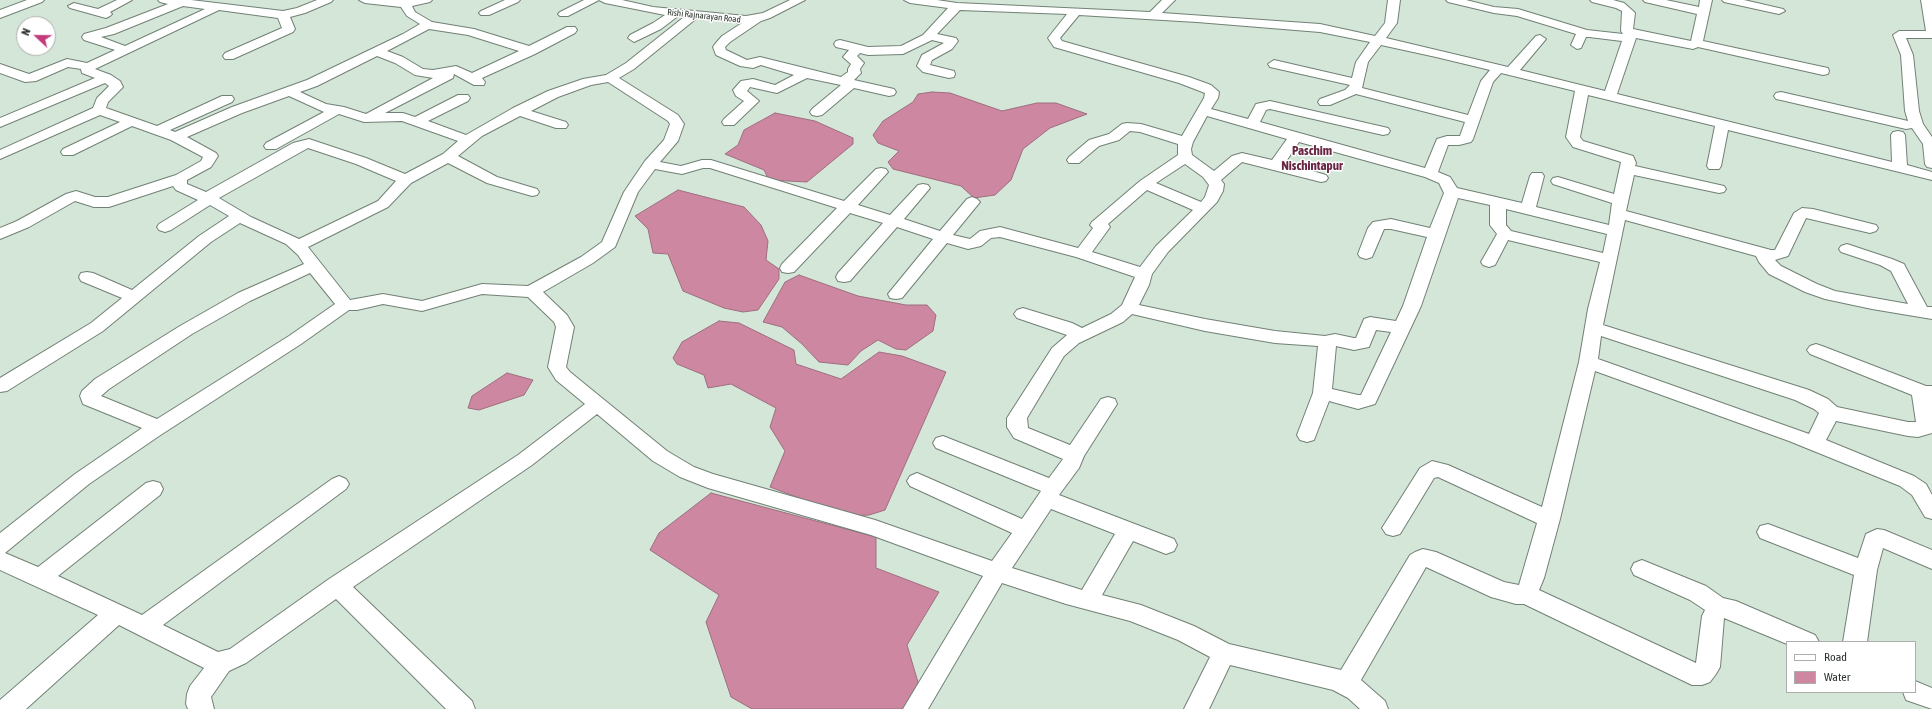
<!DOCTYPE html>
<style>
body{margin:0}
#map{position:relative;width:1932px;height:709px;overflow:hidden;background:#d4e6d8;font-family:"Asap Condensed",sans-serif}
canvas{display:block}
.legend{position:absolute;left:1786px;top:641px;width:130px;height:52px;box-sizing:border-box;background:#fff;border:1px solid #abaeac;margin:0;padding:5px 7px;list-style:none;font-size:12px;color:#2d342f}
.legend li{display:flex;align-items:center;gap:8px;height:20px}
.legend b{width:20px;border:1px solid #abaeac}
.north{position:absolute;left:16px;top:16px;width:40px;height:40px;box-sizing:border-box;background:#fff;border:1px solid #abaeac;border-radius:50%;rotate:292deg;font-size:11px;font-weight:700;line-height:16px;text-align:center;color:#2d342f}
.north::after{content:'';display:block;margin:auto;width:14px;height:18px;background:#c33c7b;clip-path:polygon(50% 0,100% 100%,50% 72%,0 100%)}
</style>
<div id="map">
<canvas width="1932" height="709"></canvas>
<ul class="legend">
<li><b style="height:5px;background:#fff"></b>Road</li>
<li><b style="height:11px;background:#cd87a1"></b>Water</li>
</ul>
<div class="north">N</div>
</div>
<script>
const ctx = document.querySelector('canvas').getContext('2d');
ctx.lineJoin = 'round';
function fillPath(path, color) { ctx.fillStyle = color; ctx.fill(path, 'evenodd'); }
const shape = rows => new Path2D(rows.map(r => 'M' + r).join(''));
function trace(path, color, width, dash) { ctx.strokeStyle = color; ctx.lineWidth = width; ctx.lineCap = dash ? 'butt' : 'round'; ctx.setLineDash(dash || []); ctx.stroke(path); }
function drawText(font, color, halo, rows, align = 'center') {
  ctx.font = font + ' "Asap Condensed",sans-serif'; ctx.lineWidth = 3; ctx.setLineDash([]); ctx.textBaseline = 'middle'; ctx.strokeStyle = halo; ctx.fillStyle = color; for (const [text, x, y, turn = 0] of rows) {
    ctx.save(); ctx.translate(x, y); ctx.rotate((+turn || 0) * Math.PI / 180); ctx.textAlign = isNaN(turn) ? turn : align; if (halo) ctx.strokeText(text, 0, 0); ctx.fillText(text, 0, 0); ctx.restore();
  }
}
const water = shape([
 [932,92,950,93,1002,111,1037,103,1056,103,1087,114,1050,128,1023,149,1011,180,995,195,974,198,961,186,893,169,888,162,899,151,878,143,873,135,883,121,913,102,918,94,932,92],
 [775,113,815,121,853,138,853,144,807,182,769,180,764,170,725,154,738,145,744,130,775,113],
 [678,190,744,207,761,225,768,241,766,260,779,269,779,279,758,310,743,312,724,308,683,291,668,254,653,253,648,229,635,216,678,190],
 [799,275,858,296,906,305,927,305,936,315,933,331,906,350,896,349,878,340,861,351,848,365,819,362,802,344,782,327,763,322,785,282,799,275],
 [719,321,739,323,794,350,796,364,841,379,879,352,902,356,946,372,885,510,869,515,847,516,770,487,785,451,770,427,776,408,731,384,708,388,704,375,677,364,673,358,682,342,719,321],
 [507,373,533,380,524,395,479,410,468,408,472,396,507,373],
 [711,493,876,537,876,568,939,592,907,645,920,689,906,709,752,709,731,697,706,622,719,595,650,550,659,533,711,493]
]);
fillPath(water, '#cd87a1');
trace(water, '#9d6e7f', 1);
const minor = shape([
 [27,0,44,0,42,2,0,18,0,10,27,0],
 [117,0,132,0,110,12,112,14,110,16,106,18,70,8,68,6,74,3,98,9,117,0],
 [158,0,191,0,283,11,297,8,317,0,333,0,331,2,305,13,290,17,295,29,293,32,233,59,225,59,223,56,225,53,282,28,278,18,219,10,95,69,111,75,120,81,123,87,108,102,106,108,157,126,222,96,232,96,234,99,232,102,170,130,175,132,232,107,307,80,403,34,420,24,407,16,401,7,365,3,359,0,432,0,430,2,412,6,415,12,432,22,474,29,529,46,567,27,575,27,577,30,575,33,535,54,482,78,485,82,484,85,474,85,454,74,453,78,385,113,403,113,415,117,458,95,468,95,470,98,468,101,428,121,466,135,513,108,548,91,583,79,606,75,626,63,684,17,678,16,661,29,634,42,628,38,630,35,653,23,665,15,605,3,599,0,622,0,653,7,746,16,763,13,790,0,805,0,770,18,761,21,730,42,725,47,726,50,747,60,760,57,841,77,848,72,848,69,851,64,843,57,849,50,836,47,834,44,836,41,840,40,868,47,901,46,923,35,948,8,910,3,904,0,937,0,957,3,1150,12,1162,0,1175,0,1162,13,1320,24,1375,36,1385,23,1388,0,1400,0,1397,23,1386,38,1508,67,1536,36,1540,35,1546,39,1520,70,1605,91,1622,41,1589,37,1586,37,1581,48,1577,49,1571,45,1576,34,1517,16,1494,13,1448,2,1446,0,1466,0,1494,7,1518,9,1587,30,1623,34,1621,31,1622,11,1616,8,1592,2,1590,0,1613,0,1624,3,1633,11,1635,13,1633,29,1691,41,1697,14,1645,2,1643,0,1666,0,1699,7,1700,0,1712,0,1703,41,1823,67,1828,68,1829,71,1828,74,1823,75,1698,47,1693,49,1636,38,1617,94,1892,162,1891,135,1893,132,1898,131,1903,132,1905,135,1907,165,1932,172,1932,180,1728,130,1721,166,1719,169,1709,169,1707,166,1715,126,1588,95,1580,137,1583,141,1633,156,1636,163,1635,166,1724,186,1726,189,1724,192,1719,193,1634,175,1626,211,1771,250,1775,250,1794,213,1802,208,1813,209,1876,225,1878,228,1876,231,1870,233,1806,218,1788,256,1775,260,1781,266,1817,284,1835,291,1908,304,1891,271,1880,265,1841,252,1839,249,1841,246,1847,244,1892,259,1904,264,1906,268,1927,307,1932,307,1932,319,1872,309,1825,299,1805,292,1769,274,1759,262,1756,256,1625,220,1603,325,1809,390,1828,399,1837,407,1908,422,1916,422,1912,395,1810,354,1807,350,1810,346,1816,344,1822,346,1926,386,1932,386,1932,433,1918,437,1908,436,1836,421,1826,440,1914,476,1926,484,1932,495,1932,519,1925,517,1912,495,1900,486,1789,441,1595,371,1560,519,1544,578,1539,590,1696,663,1702,616,1705,610,1690,600,1634,575,1631,569,1634,563,1642,560,1706,586,1723,598,1736,601,1815,635,1819,642,1787,642,1787,644,1724,618,1720,667,1716,674,1710,682,1702,685,1692,685,1524,604,1516,604,1491,597,1426,567,1361,680,1385,701,1388,709,1360,709,1348,698,1333,690,1230,665,1209,709,1184,709,1210,657,1178,640,1130,621,1066,604,1002,583,928,709,903,709,983,576,871,535,708,488,680,477,653,461,597,414,532,465,353,587,472,701,475,709,446,709,336,599,246,663,229,671,211,697,214,709,188,709,186,704,187,694,190,686,204,668,119,625,26,709,0,709,0,700,98,615,0,570,0,533,75,474,142,428,83,404,80,396,82,391,95,379,180,326,238,293,304,264,298,255,286,244,240,223,211,242,103,331,7,391,0,392,0,378,91,323,122,298,81,281,79,277,81,273,87,272,93,273,132,290,199,236,229,216,210,205,171,230,165,232,159,230,157,227,159,224,198,200,176,190,173,186,109,207,94,207,75,201,29,227,0,239,0,228,17,221,66,194,76,191,95,197,108,197,176,175,201,161,203,157,171,140,132,126,73,155,63,155,61,152,63,149,120,122,100,115,0,159,0,150,93,108,97,98,109,86,105,83,0,127,0,118,95,78,82,73,81,69,68,67,36,81,25,82,0,73,0,64,29,74,67,59,87,63,115,50,84,40,82,37,84,34,106,28,168,4,160,2,158,0],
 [183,6,205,9,125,46,101,37,114,34,183,6],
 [960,10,1067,14,1048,38,1054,47,1179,83,1205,93,1204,98,1182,136,1141,124,1127,123,1122,124,1109,134,1089,140,1069,157,1067,160,1069,163,1079,163,1099,146,1119,140,1130,131,1140,132,1178,144,1178,155,1140,181,1092,222,1090,225,1093,228,1078,248,1000,227,980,231,970,239,953,235,980,202,977,199,972,197,967,199,940,231,904,219,930,188,928,185,923,184,918,185,890,215,858,205,888,172,886,169,881,168,876,169,844,201,711,160,702,160,681,166,660,162,678,141,684,124,678,115,619,78,634,69,697,18,742,23,722,36,715,44,713,47,716,55,740,66,753,68,761,65,794,75,775,85,753,79,741,81,733,90,736,96,744,101,724,119,722,122,724,125,734,125,759,101,747,91,750,87,777,93,807,78,841,85,812,109,810,112,812,115,817,116,822,115,854,88,889,96,894,95,896,92,894,89,854,80,861,73,860,69,864,63,857,56,860,53,868,55,903,54,932,40,944,43,922,55,917,66,923,72,949,78,954,77,955,74,954,71,930,65,932,60,952,49,958,41,956,38,937,34,960,10],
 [1079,15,1197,22,1320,32,1370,42,1356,62,1352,78,1274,60,1268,64,1270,67,1350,85,1345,90,1320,99,1318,102,1320,105,1330,105,1356,94,1465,122,1460,136,1447,136,1437,139,1425,168,1260,122,1266,110,1270,109,1383,135,1388,134,1390,131,1388,128,1270,101,1256,104,1248,119,1211,109,1218,98,1219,92,1211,85,1189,77,1062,41,1060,38,1079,15],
 [429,29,468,35,519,51,472,73,456,66,433,70,423,69,403,57,387,51,429,29],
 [1381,45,1436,57,1490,70,1481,81,1468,115,1362,88,1368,62,1381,45],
 [377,56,395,63,415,75,433,78,366,114,344,107,326,104,300,92,317,86,377,56],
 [1501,73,1575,91,1566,137,1573,147,1621,162,1614,194,1558,177,1553,178,1551,181,1553,184,1612,203,1609,225,1536,207,1544,176,1542,173,1532,173,1530,176,1522,203,1457,188,1450,177,1438,172,1448,145,1459,145,1471,142,1473,139,1493,82,1501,73],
 [608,82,668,121,670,124,664,140,645,161,624,192,602,242,581,257,528,286,482,284,422,301,383,294,350,300,308,247,388,207,411,183,448,163,487,183,532,196,537,195,539,192,537,189,497,177,458,156,482,136,520,116,556,128,566,128,568,125,566,122,531,111,558,97,591,85,608,82],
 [289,96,324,112,266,143,264,146,266,149,276,149,339,114,364,122,402,121,458,141,443,154,405,174,366,158,309,139,293,143,206,192,187,184,187,180,211,167,218,156,216,153,187,137,242,113,289,96],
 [1207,116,1287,139,1272,160,1242,153,1232,156,1214,171,1192,155,1191,149,1193,142,1207,116],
 [1299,142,1425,177,1439,183,1444,193,1430,228,1391,219,1373,222,1368,228,1358,254,1360,257,1366,259,1372,257,1384,229,1391,229,1427,237,1403,306,1396,321,1370,317,1364,319,1356,338,1354,338,1335,334,1325,336,1275,331,1205,319,1139,305,1149,285,1152,274,1168,252,1217,202,1223,191,1224,184,1221,180,1242,162,1321,182,1326,181,1328,178,1326,175,1285,163,1299,142],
 [308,148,356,164,396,181,378,201,299,239,251,217,219,198,308,148],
 [1185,164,1203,177,1209,185,1205,197,1201,202,1156,183,1185,164],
 [703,168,710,168,837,208,782,264,780,268,782,272,788,273,794,272,850,213,883,223,838,273,836,277,838,281,844,282,850,281,897,227,933,239,888,294,890,298,896,299,902,298,947,243,968,249,981,246,991,238,1000,237,1076,257,1135,277,1122,305,1111,314,1082,328,1072,323,1023,308,1017,310,1014,314,1017,318,1067,335,1052,348,1007,418,1007,427,1014,438,1063,459,1049,478,943,436,936,438,933,443,936,448,1041,491,1022,519,924,476,917,473,910,476,907,481,910,486,1012,533,992,561,875,520,713,474,694,467,667,451,570,372,566,367,574,327,567,315,543,292,593,263,615,247,638,192,655,169,682,174,703,168],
 [1147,190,1193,210,1156,246,1140,267,1092,252,1110,227,1108,224,1147,190],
 [1458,198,1490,205,1490,225,1497,234,1481,262,1483,265,1489,267,1495,265,1508,240,1600,262,1588,309,1579,362,1542,507,1448,465,1432,461,1420,468,1382,528,1386,534,1393,536,1400,534,1434,478,1438,477,1537,523,1519,585,1504,582,1436,552,1423,549,1415,552,1410,555,1341,670,1229,644,1194,626,1141,605,1102,595,1133,541,1166,554,1174,551,1177,545,1174,539,1059,495,1079,468,1084,456,1117,404,1115,399,1108,397,1101,399,1070,445,1028,428,1027,418,1064,356,1079,343,1123,322,1132,314,1205,331,1275,343,1318,346,1313,393,1297,435,1300,440,1307,442,1314,440,1329,401,1358,409,1375,404,1421,306,1458,198],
 [1506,209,1607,234,1603,253,1511,231,1506,225,1506,209],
 [310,273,335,304,289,336,157,419,101,396,109,389,192,334,250,301,310,273],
 [482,294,528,297,554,322,556,327,548,367,556,380,585,404,518,455,329,579,230,649,218,652,163,625,346,489,349,484,346,479,339,476,332,479,142,615,58,576,160,495,163,489,160,483,153,481,146,483,38,567,5,553,89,484,159,436,301,344,349,310,357,310,383,304,422,311,482,294],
 [1376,330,1391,332,1361,395,1358,395,1332,389,1336,346,1354,350,1369,347,1376,330],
 [1601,336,1795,400,1814,409,1819,413,1809,434,1598,359,1601,336],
 [1051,509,1115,534,1082,590,1012,568,1051,509],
 [505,0,520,0,518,2,489,15,481,15,479,13,481,11,505,0],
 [584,0,599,0,568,16,560,16,558,14,560,12,584,0],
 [1722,0,1744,0,1783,9,1785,11,1779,14,1724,2,1722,0],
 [1921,0,1932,0,1932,38,1906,38,1913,55,1919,111,1923,124,1932,137,1932,168,1927,167,1925,164,1923,144,1912,128,1906,129,1781,100,1776,99,1774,96,1776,93,1781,92,1908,121,1905,111,1901,55,1893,35,1899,31,1926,31,1921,0],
 [1768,524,1858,558,1866,534,1877,529,1884,530,1932,550,1932,569,1883,548,1877,570,1867,642,1843,642,1854,575,1760,538,1757,532,1760,526,1768,524],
 [1915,681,1932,688,1932,709,1906,700,1903,692,1915,692,1915,681]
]);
trace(minor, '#718175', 2);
fillPath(minor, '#fff');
drawText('9px', '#2d342f', '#fff', [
 ["Rishi Rajnarayan Road",704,16,6]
]);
drawText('bold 13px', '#692744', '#fff', [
 ["Paschim",1312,151],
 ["Nischintapur",1312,166]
]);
</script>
